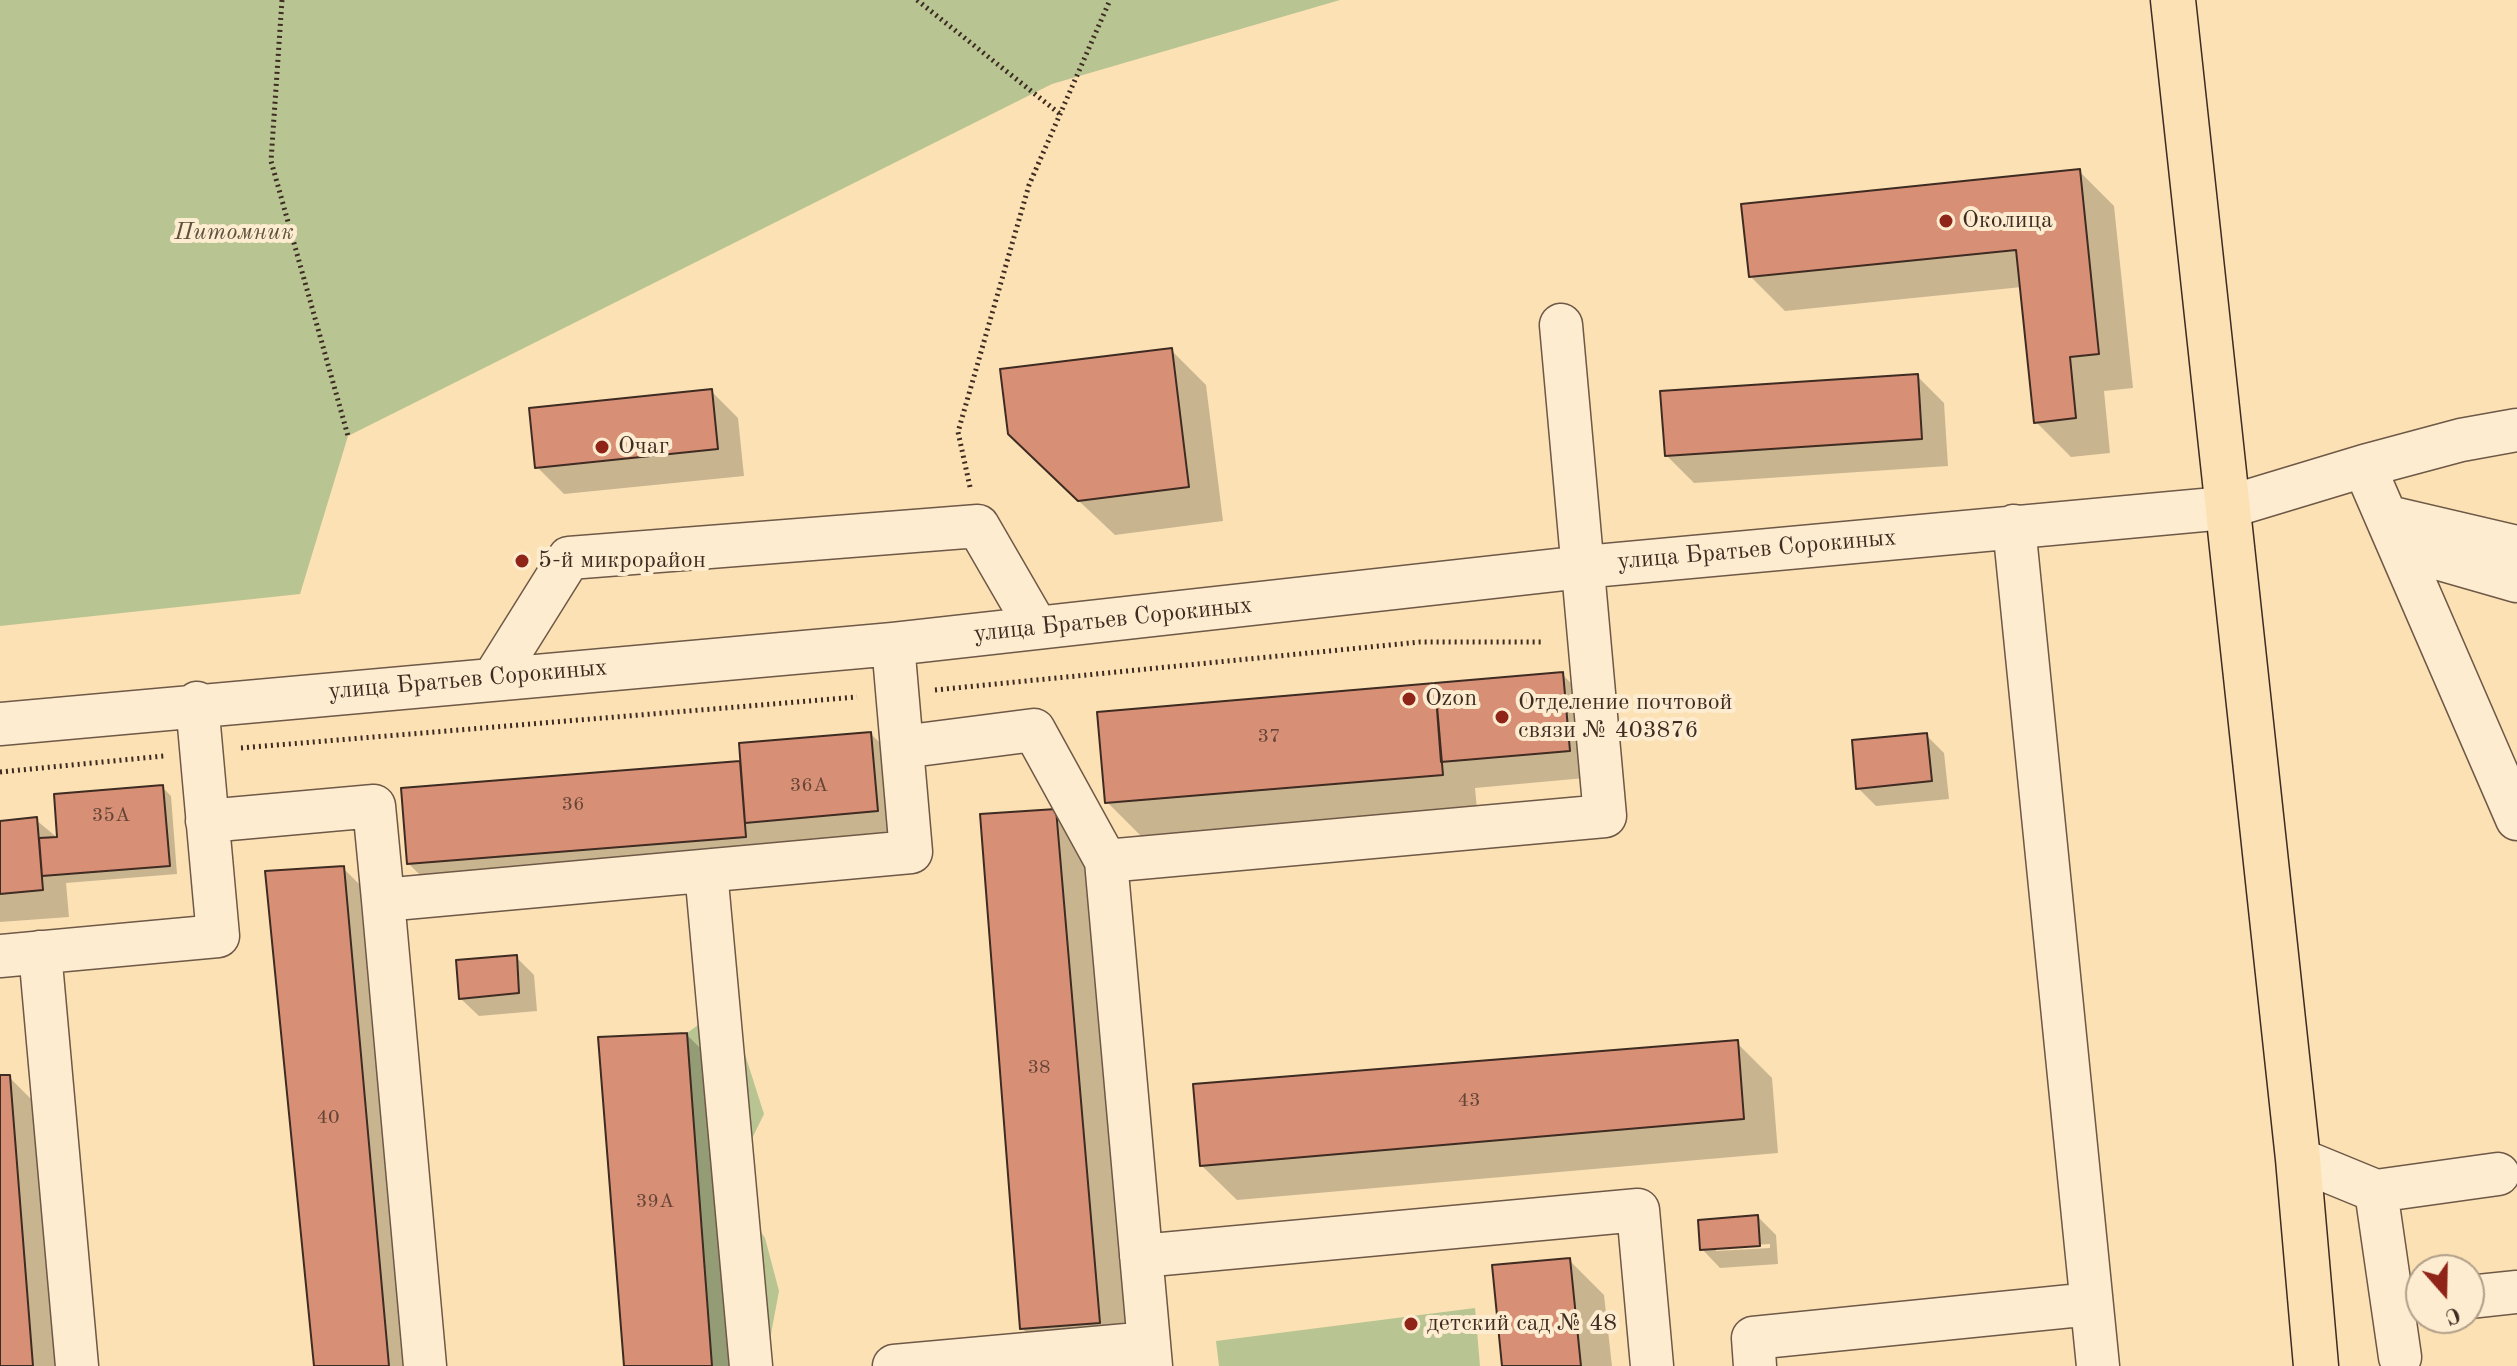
<!DOCTYPE html>
<meta charset="utf-8">
<style>
body{margin:0}
#map{position:relative;width:2517px;height:1366px;overflow:hidden;background:#fce1b5;font-family:"Old Standard TT",serif}
canvas{display:block}
.north{position:absolute;left:2405px;top:1254px;width:80px;height:80px;box-sizing:border-box;background:#fdeccf;border:2px solid #b19f8a;border-radius:50%;rotate:160deg;font-size:22px;font-weight:700;line-height:32px;text-align:center;color:#3e2b22}
.north::after{content:'';display:block;margin:auto;width:28px;height:36px;background:#8f2418;clip-path:polygon(50% 0,100% 100%,50% 72%,0 100%)}
</style>
<div id="map">
<canvas width="2517" height="1366"></canvas>
<div class="north">С</div>
</div>
<script>
const ctx = document.querySelector('canvas').getContext('2d');
ctx.lineJoin = 'round';
function fillPath(path, color) { ctx.fillStyle = color; ctx.fill(path, 'evenodd'); }
const shape = rows => new Path2D(rows.map(r => 'M' + r).join(''));
function trace(path, color, width, dash) { ctx.strokeStyle = color; ctx.lineWidth = width; ctx.lineCap = dash ? 'butt' : 'round'; ctx.setLineDash(dash || []); ctx.stroke(path); }
function drawText(font, color, halo, rows, align = 'center') {
  ctx.font = font + ' "Old Standard TT",serif'; ctx.lineWidth = 8; ctx.setLineDash([]); ctx.textBaseline = 'middle'; ctx.strokeStyle = halo; ctx.fillStyle = color; for (const [text, x, y, turn = 0] of rows) {
    ctx.save(); ctx.translate(x, y); ctx.rotate((+turn || 0) * Math.PI / 180); ctx.textAlign = isNaN(turn) ? turn : align; if (halo) ctx.strokeText(text, 0, 0); ctx.fillText(text, 0, 0); ctx.restore();
  }
}
fillPath(shape([
 [0,0,1340,0,1052,84,348,436,300,594,0,626],
 [701,1023,742,1045,764,1114,742,1159,743,1205,765,1238,779,1291,765,1366,712,1366,687,1033],
 [1475,1308,1480,1366,1219,1366,1216,1341]
]), '#b8c492');
fillPath(shape([
 [2079,171,2114,206,2133,388,2104,391,2110,453,2071,457,2036,422,2022,287,1785,311,1750,276],
 [1171,350,1206,385,1223,521,1115,535,1045,469],
 [1917,376,1944,403,1948,466,1694,483,1667,456],
 [711,391,738,418,744,476,564,494,537,467],
 [1562,674,1589,702,1596,777,1475,788,1477,809,1142,837,1107,802],
 [871,734,898,761,904,838,444,899,409,864,403,790,742,763],
 [1926,735,1944,753,1949,799,1876,806,1858,788],
 [162,787,171,796,177,874,66,883,69,917,0,922,0,823,36,820,59,839],
 [1056,811,1091,846,1134,1357,1057,1363,1022,1328],
 [343,868,378,903,420,1366,316,1366],
 [516,957,534,975,537,1011,479,1016,460,998],
 [687,1035,722,1070,743,1366,626,1366],
 [1737,1043,1772,1078,1778,1153,1237,1200,1201,1165],
 [0,1077,9,1077,44,1112,64,1366,0,1366],
 [1758,1217,1776,1235,1778,1264,1720,1268,1702,1249],
 [1770,1244,1770,1248,1716,1251,1716,1247],
 [1569,1260,1604,1295,1612,1366,1504,1366]
]), '#0003');
const building = shape([
 [2080,169,2099,354,2070,357,2076,418,2034,423,2016,250,1749,277,1741,204,2080,169],
 [1172,348,1189,487,1078,501,1008,434,1000,369,1172,348],
 [1918,374,1922,439,1665,456,1660,391,1918,374],
 [712,389,718,449,535,468,529,408,712,389],
 [1563,672,1570,751,1441,762,1435,683,1563,672],
 [1435,683,1443,775,1105,803,1097,712,1435,683],
 [871,732,878,811,745,823,739,743,871,732],
 [1927,733,1932,781,1856,789,1852,740,1927,733],
 [740,761,746,837,407,864,401,788,740,761],
 [163,785,170,866,42,876,39,838,57,837,54,794,163,785],
 [1056,809,1100,1323,1020,1329,980,814,1056,809],
 [37,817,43,890,0,894,0,821,37,817],
 [344,866,389,1366,314,1366,265,871,344,866],
 [517,955,519,993,459,999,456,960,517,955],
 [687,1033,712,1366,624,1366,598,1037,687,1033],
 [1738,1040,1744,1119,1200,1166,1193,1084,1738,1040],
 [0,1075,10,1075,33,1366,0,1366,0,1075],
 [1758,1215,1760,1246,1700,1250,1698,1220,1758,1215],
 [1570,1258,1581,1366,1502,1366,1492,1265,1570,1258]
]);
fillPath(building, '#d78f75');
trace(building, '#3e2b22', 2);
const minor = shape([
 [2364,466,2517,819],
 [2388,517,2517,547],
 [2014,526,2098,1366],
 [2402,548,2517,581],
 [494,678,569,558,978,526,1037,628],
 [0,724,893,644,1583,567,2225,508,2364,466,2461,440,2517,430],
 [902,747,1034,730,1106,861],
 [207,821,374,806,383,900],
 [706,871,751,1366],
 [40,952,77,1366],
 [0,956,218,936,197,703],
 [2298,1159,2376,1191,2400,1357],
 [2376,1191,2498,1174],
 [1141,1256,1638,1210,1652,1366],
 [2469,1297,2517,1292],
 [425,1366,383,900,911,852,893,644],
 [894,1366,1149,1343],
 [1151,1366,1106,861,1605,816,1561,325],
 [1755,1366,1753,1338,2091,1304]
]);
const highway = shape([
 [2173,0,2298,1159,2316,1366]
]);
trace(minor, '#6e5847', 45);
trace(highway, '#3e2b22', 47);
trace(shape([
 [282,0,271,161,348,436],
 [917,0,1060,114],
 [970,487,958,432,1029,185,1110,0],
 [935,690,1420,642,1543,642],
 [241,748,857,697],
 [0,772,164,756]
]), '#3e2b22', 5, [2, 4]);
trace(minor, '#fdeccf', 42);
trace(highway, '#fce1b5', 44);
for (const [x, y, r, color] of [
 [1946,221,8,"#8f2418"],
 [602,447,8,"#8f2418"],
 [522,561,8,"#8f2418"],
 [1409,699,8,"#8f2418"],
 [1502,717,8,"#8f2418"],
 [1411,1324,8,"#8f2418"]
]) { const dot = new Path2D(); dot.arc(x, y, r, 0, 2 * Math.PI); ctx.fillStyle = color; ctx.fill(dot); trace(dot, '#fdeccf', 3); }
drawText('20px', '#644437', null, [
 ["37",1269,737],
 ["36А",809,786],
 ["36",573,805],
 ["35А",111,816],
 ["38",1039,1068],
 ["43",1469,1101],
 ["40",328,1118],
 ["39А",655,1202]
]);
drawText('24px', '#3e2b22', '#fdeccf', [
 ["Околица",1962,221],
 ["Очаг",618,447],
 ["5-й микрорайон",538,561],
 ["Ozon",1425,699],
 ["Отделение почтовой",1518,703],
 ["связи № 403876",1518,731],
 ["детский сад № 48",1427,1324]
], 'left');
drawText('italic 24px', '#5c513e', '#fdeccf', [
 ["Питомник",234,233]
]);
drawText('24px', '#3e2b22', '#fdeccf', [
 ["улица Братьев Сорокиных",1757,550,-5],
 ["улица Братьев Сорокиных",1113,620,-6],
 ["улица Братьев Сорокиных",468,680,-5]
]);
</script>
